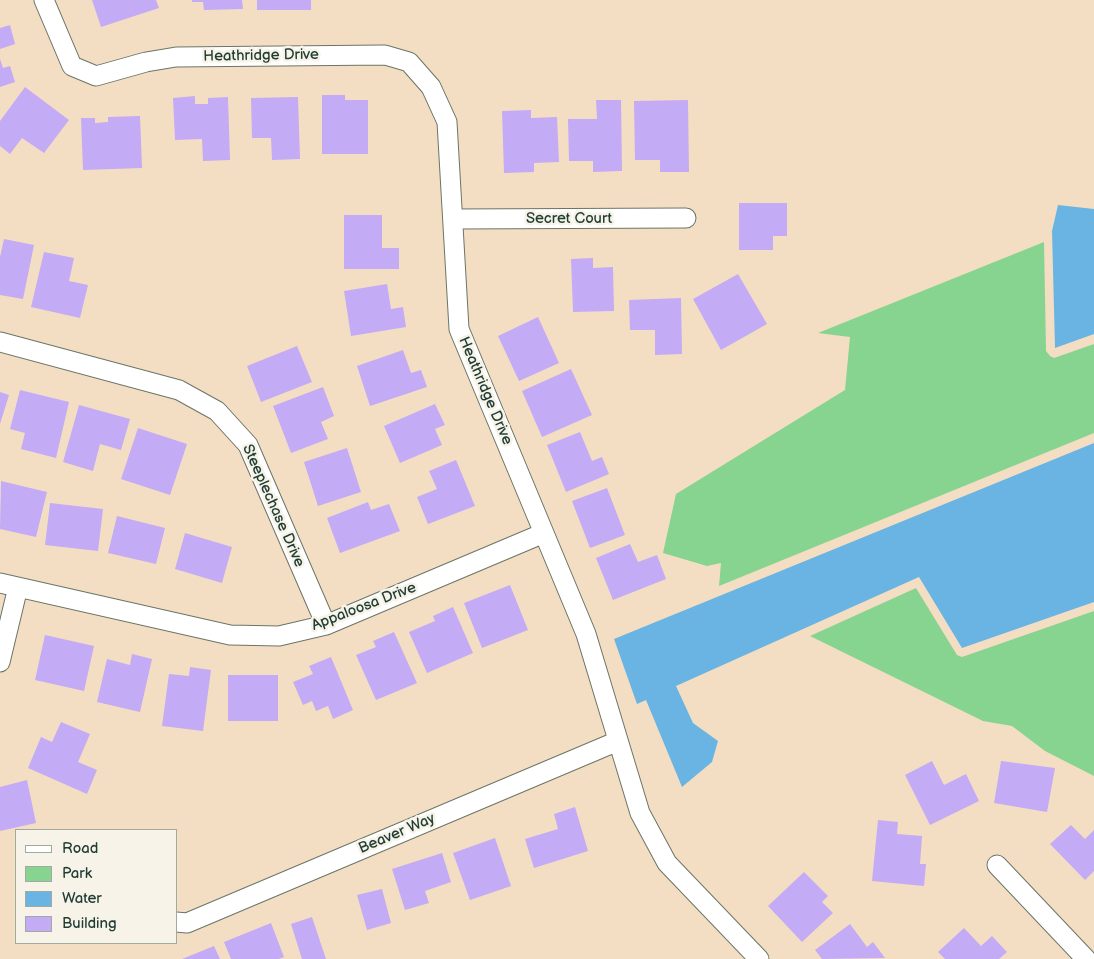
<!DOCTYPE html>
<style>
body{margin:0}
#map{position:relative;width:1094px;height:959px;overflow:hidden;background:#f4dec3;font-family:"Balsamiq Sans",sans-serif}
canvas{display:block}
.legend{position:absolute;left:15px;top:829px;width:162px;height:115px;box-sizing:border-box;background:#f7f3e8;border:1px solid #a1aaa0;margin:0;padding:6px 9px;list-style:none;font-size:15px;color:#1f3d34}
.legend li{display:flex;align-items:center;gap:10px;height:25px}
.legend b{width:25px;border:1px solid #a1aaa0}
</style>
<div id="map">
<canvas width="1094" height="959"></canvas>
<ul class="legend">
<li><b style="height:6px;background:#fff"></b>Road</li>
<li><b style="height:14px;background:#87d390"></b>Park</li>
<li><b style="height:14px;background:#69b4e2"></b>Water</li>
<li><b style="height:14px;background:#c3abf5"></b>Building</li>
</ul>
</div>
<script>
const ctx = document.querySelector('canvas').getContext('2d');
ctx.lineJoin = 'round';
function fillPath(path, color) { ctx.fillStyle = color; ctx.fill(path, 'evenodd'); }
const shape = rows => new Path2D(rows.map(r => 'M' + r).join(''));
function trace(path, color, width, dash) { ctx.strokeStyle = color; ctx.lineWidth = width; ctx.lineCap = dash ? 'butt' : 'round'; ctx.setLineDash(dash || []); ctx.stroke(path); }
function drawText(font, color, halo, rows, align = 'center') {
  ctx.font = font + ' "Balsamiq Sans",sans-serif'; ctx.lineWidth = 5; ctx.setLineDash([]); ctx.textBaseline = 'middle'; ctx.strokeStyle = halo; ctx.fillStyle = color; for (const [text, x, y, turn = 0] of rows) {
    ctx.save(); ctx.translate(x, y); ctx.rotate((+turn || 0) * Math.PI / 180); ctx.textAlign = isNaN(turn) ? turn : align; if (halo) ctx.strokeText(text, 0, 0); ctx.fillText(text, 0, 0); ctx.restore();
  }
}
fillPath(shape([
 [1044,242,1046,351,1050,356,1054,358,1094,344,1094,433,719,586,721,563,707,566,663,553,676,494,845,390,850,337,818,333],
 [916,588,957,655,962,657,1094,611,1094,776,1045,751,1012,726,983,721,810,636]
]), '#87d390');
fillPath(shape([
 [1058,205,1094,209,1094,334,1055,348,1052,231],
 [1094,443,1094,602,962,648,919,577,676,686,693,723,718,741,712,762,682,787,646,700,637,704,614,639]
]), '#69b4e2');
fillPath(shape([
 [92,0,156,0,159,8,101,27],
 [192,0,242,0,243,9,204,10,203,2,192,2],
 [257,0,311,0,311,10,257,10],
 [10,25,15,44,0,49,0,28],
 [0,59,3,68,10,66,15,82,0,87],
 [25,87,69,120,44,153,22,138,10,154,0,146,0,121],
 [322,95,345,95,345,100,368,100,368,154,322,154],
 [195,96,195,104,208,104,208,98,228,97,230,160,203,161,202,139,175,140,173,98],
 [298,97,300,159,272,160,271,138,252,138,251,98],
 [596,100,621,100,622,171,593,172,593,161,569,161,568,119,597,119],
 [688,100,689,172,660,172,660,160,635,160,634,101],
 [531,110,531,118,557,117,559,162,534,163,534,172,504,173,502,111],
 [140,116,142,168,83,170,81,118,95,118,95,123,108,122,108,117],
 [739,203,787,203,787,236,773,236,773,250,739,250],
 [344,215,382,215,382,248,399,248,399,269,344,269],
 [4,239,34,245,23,299,0,295,0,257],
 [44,252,74,258,69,281,88,285,80,318,31,307],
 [593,258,593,268,613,267,614,311,573,312,571,259],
 [738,274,767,324,721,350,693,299],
 [387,284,391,309,403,307,406,327,351,336,344,291],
 [681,298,682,354,655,355,655,330,630,330,629,300],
 [538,317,559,363,519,381,498,336],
 [297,346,312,382,261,402,247,366],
 [403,350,411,373,421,370,427,387,370,406,357,366],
 [571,369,592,415,542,437,522,391],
 [323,387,334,416,321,422,328,439,291,453,273,406],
 [20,390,69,402,56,458,21,449,25,433,10,429],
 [0,392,9,395,0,424],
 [435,404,445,425,435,429,442,445,400,463,384,426],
 [79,405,130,419,121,450,100,444,93,471,63,462],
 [138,428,187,444,170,495,121,479],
 [580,432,592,461,602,457,609,474,566,492,547,445],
 [347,448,361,492,318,506,304,462],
 [456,460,475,506,428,524,417,497,437,489,429,471],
 [1,481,47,492,36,537,0,529],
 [607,488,625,535,590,548,572,501],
 [368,502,371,510,389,504,400,531,340,553,327,518],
 [50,503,103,509,98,551,45,545],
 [117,516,165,528,156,564,108,553],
 [185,533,232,547,222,583,175,569],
 [630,544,638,562,657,555,666,579,613,600,596,558],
 [510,585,528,630,482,648,464,603],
 [453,607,473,653,427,673,409,632,435,621,433,616],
 [394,632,417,683,376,700,356,655,376,647,373,641],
 [45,635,94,646,84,691,35,680],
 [132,654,152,659,140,712,97,702,107,659,130,665],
 [331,657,353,710,333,719,328,706,316,711,312,701,303,705,293,682,313,674,309,666],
 [190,667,211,670,203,731,162,726,169,674,189,676],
 [228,675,278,675,278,721,228,721],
 [61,722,90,734,78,762,97,770,87,794,28,768,41,737,52,742],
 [932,761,944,785,966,774,979,801,930,825,905,775],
 [1001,761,1055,768,1047,812,994,803],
 [27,780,36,823,0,831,0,787],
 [575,807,588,851,534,868,525,839,558,829,554,814],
 [878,820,898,822,897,834,922,836,920,864,926,864,924,886,872,881],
 [1071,825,1085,839,1094,830,1094,871,1085,880,1050,844],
 [495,838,511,886,470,900,453,853],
 [442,853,451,882,425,891,429,903,405,910,392,869],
 [804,872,828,896,822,902,833,913,802,942,768,906],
 [382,889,391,923,367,930,357,895],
 [312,917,326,959,302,959,291,924],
 [271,923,284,957,279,959,231,959,224,942],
 [850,924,867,947,873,942,885,958,822,959,815,950],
 [964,928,981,946,992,936,1007,952,999,959,945,959,938,952],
 [214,946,220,959,182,959]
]), '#c3abf5');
const minor = shape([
 [44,0,72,66,96,76,146,62,176,57,385,55,409,62,431,87,447,122,459,329,586,634,640,813,667,863,759,959],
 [453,219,686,218],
 [0,342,179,390,217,411,248,445,326,625],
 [0,583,230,635,279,636,326,625,544,533],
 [0,662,18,587],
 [997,865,1086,959],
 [176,922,187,923,618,741]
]);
trace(minor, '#6a7566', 21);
trace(minor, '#fff', 19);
drawText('15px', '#1f3d34', '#f7f3e8', [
 ["Heathridge Drive",261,56,-1],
 ["Secret Court",569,219],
 ["Heathridge Drive",485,391,67],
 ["Steeplechase Drive",273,506,66],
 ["Appaloosa Drive",364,607,-21],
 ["Beaver Way",397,834,-23]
]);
</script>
